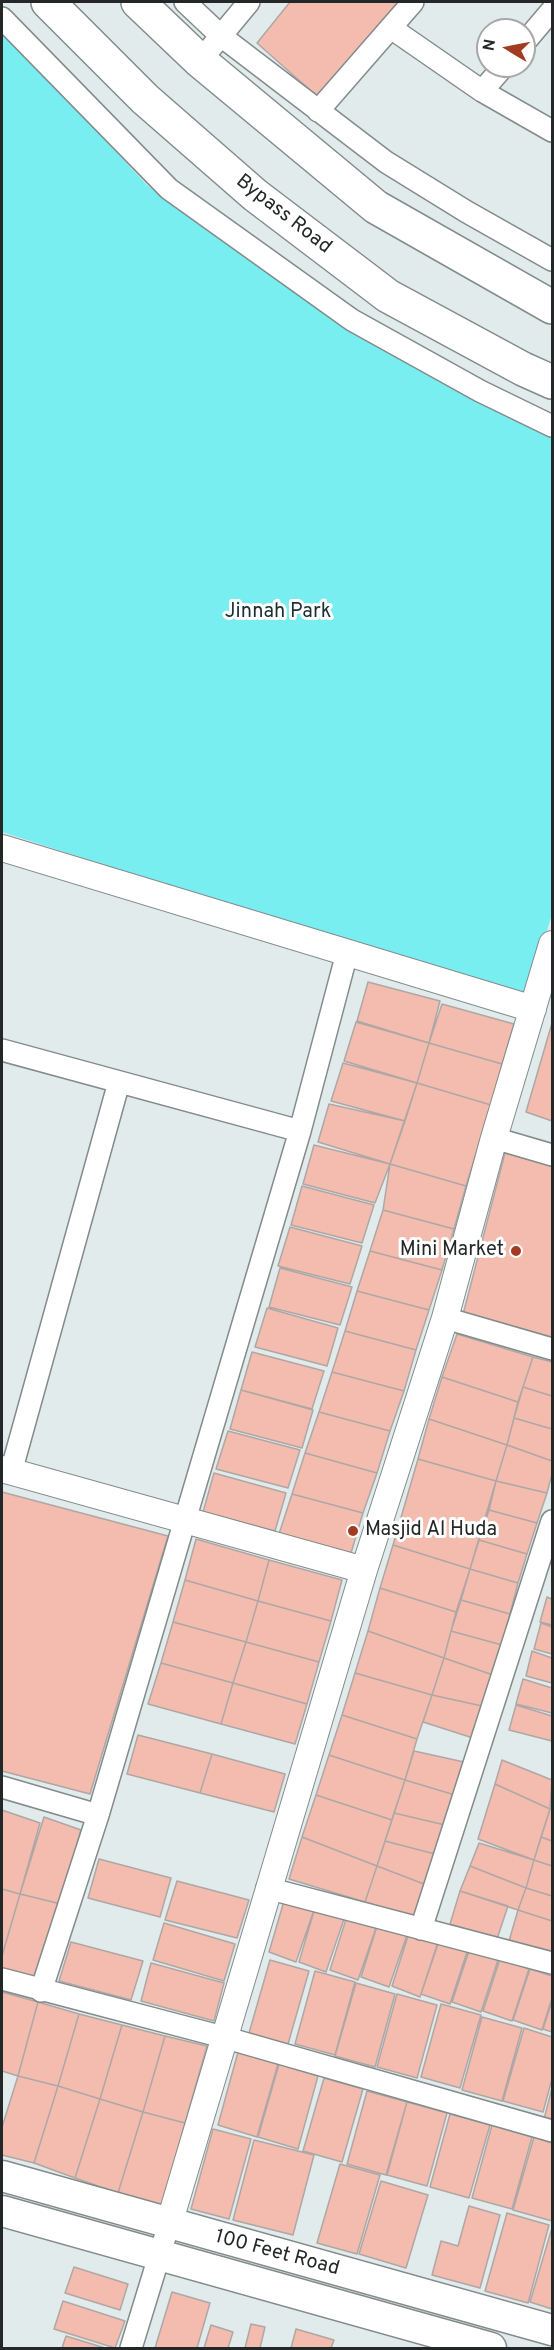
<!DOCTYPE html>
<style>
body{margin:0}
#map{position:relative;width:554px;height:2350px;overflow:hidden;background:#e2ebeb;font-family:Overpass,sans-serif}
canvas{display:block}
.frame{position:absolute;inset:0;border:3px solid #242727;pointer-events:none}
.north{position:absolute;left:476px;top:18px;width:60px;height:60px;box-sizing:border-box;background:#fff;border:2px solid #a7a9a9;border-radius:50%;rotate:280deg;font-size:16px;font-weight:700;line-height:24px;text-align:center;color:#242727}
.north::after{content:'';display:block;margin:auto;width:21px;height:27px;background:#a33a22;clip-path:polygon(50% 0,100% 100%,50% 72%,0 100%)}
</style>
<div id="map">
<canvas width="554" height="2350"></canvas>
<div class="frame"></div>
<div class="north">N</div>
</div>
<script>
const ctx = document.querySelector('canvas').getContext('2d');
ctx.lineJoin = 'round';
function fillPath(path, color) { ctx.fillStyle = color; ctx.fill(path, 'evenodd'); }
const shape = rows => new Path2D(rows.map(r => 'M' + r).join(''));
function trace(path, color, width, dash) { ctx.strokeStyle = color; ctx.lineWidth = width; ctx.lineCap = dash ? 'butt' : 'round'; ctx.setLineDash(dash || []); ctx.stroke(path); }
function drawText(font, color, halo, rows, align = 'center') {
  ctx.font = font + ' Overpass,sans-serif'; ctx.lineWidth = 6; ctx.setLineDash([]); ctx.textBaseline = 'middle'; ctx.strokeStyle = halo; ctx.fillStyle = color; for (const [text, x, y, turn = 0] of rows) {
    ctx.save(); ctx.translate(x, y); ctx.rotate((+turn || 0) * Math.PI / 180); ctx.textAlign = isNaN(turn) ? turn : align; if (halo) ctx.strokeText(text, 0, 0); ctx.fillText(text, 0, 0); ctx.restore();
  }
}
fillPath(shape([
 [2,31,147,185,176,207,290,289,480,391,552,435,552,914,526,1000,2,832]
]), '#79eef1');
const building = shape([
 [290,2,398,2,320,99,257,43,290,2],
 [368,982,440,1001,429,1043,357,1021,368,982],
 [442,1004,514,1024,502,1064,429,1043,442,1004],
 [356,1022,429,1043,417,1083,344,1061,356,1022],
 [552,1023,552,1121,526,1112,552,1023],
 [429,1043,502,1064,491,1105,417,1083,429,1043],
 [343,1063,417,1083,405,1121,331,1101,343,1063],
 [417,1083,491,1105,466,1186,390,1164,417,1083],
 [329,1104,405,1121,390,1164,318,1142,329,1104],
 [314,1145,390,1164,375,1203,303,1184,314,1145],
 [505,1153,552,1166,552,1351,460,1326,505,1153],
 [390,1164,466,1186,454,1229,383,1210,390,1164],
 [302,1186,374,1205,362,1243,291,1225,302,1186],
 [383,1210,454,1229,442,1270,370,1251,383,1210],
 [290,1227,362,1246,350,1284,278,1266,290,1227],
 [370,1251,442,1270,429,1310,357,1291,370,1251],
 [280,1268,352,1287,340,1325,269,1307,280,1268],
 [357,1291,429,1310,416,1350,345,1331,357,1291],
 [267,1308,338,1328,327,1366,255,1347,267,1308],
 [345,1331,416,1350,404,1391,332,1372,345,1331],
 [457,1334,533,1357,518,1402,442,1377,457,1334],
 [252,1352,324,1371,312,1409,241,1390,252,1352],
 [533,1357,552,1362,552,1396,523,1387,533,1357],
 [332,1372,404,1391,390,1431,319,1412,332,1372],
 [442,1377,518,1402,507,1445,429,1419,442,1377],
 [523,1387,552,1396,552,1429,514,1418,523,1387],
 [241,1390,313,1410,302,1448,230,1429,241,1390],
 [319,1412,390,1431,377,1473,305,1453,319,1412],
 [514,1418,552,1429,552,1461,507,1445,514,1418],
 [429,1419,507,1445,496,1481,418,1459,429,1419],
 [228,1431,300,1450,288,1488,216,1469,228,1431],
 [507,1445,552,1461,552,1474,547,1493,496,1481,507,1445],
 [305,1453,377,1473,363,1513,292,1494,305,1453],
 [418,1459,496,1481,470,1569,393,1545,418,1459],
 [214,1473,286,1493,275,1531,203,1512,214,1473],
 [496,1481,547,1493,537,1523,489,1510,496,1481],
 [2,1492,168,1536,90,1794,2,1771,2,1492],
 [292,1494,363,1513,351,1553,279,1534,292,1494],
 [489,1510,537,1523,527,1554,479,1540,489,1510],
 [196,1539,269,1560,258,1601,185,1580,196,1539],
 [479,1540,527,1554,518,1583,470,1569,479,1540],
 [393,1545,470,1569,456,1612,380,1588,393,1545],
 [269,1560,342,1580,331,1621,258,1601,269,1560],
 [470,1569,518,1583,510,1614,461,1600,470,1569],
 [185,1580,258,1601,246,1642,173,1622,185,1580],
 [380,1588,456,1612,444,1658,368,1631,380,1588],
 [547,1597,552,1599,552,1625,540,1622,547,1597],
 [461,1600,510,1614,502,1645,451,1631,461,1600],
 [258,1601,331,1621,319,1662,246,1642,258,1601],
 [173,1622,246,1642,233,1683,161,1663,173,1622],
 [541,1623,552,1627,552,1654,534,1649,541,1623],
 [368,1631,444,1658,432,1695,355,1673,368,1631],
 [451,1631,502,1645,493,1675,444,1658,451,1631],
 [246,1642,319,1662,307,1704,233,1683,246,1642],
 [532,1651,552,1658,552,1683,526,1676,532,1651],
 [444,1658,493,1675,482,1706,432,1695,444,1658],
 [161,1663,233,1683,221,1724,148,1704,161,1663],
 [355,1673,432,1695,417,1739,342,1715,355,1673],
 [523,1679,552,1688,552,1713,516,1704,523,1679],
 [233,1683,307,1704,295,1744,221,1724,233,1683],
 [432,1695,482,1706,473,1738,423,1722,432,1695],
 [516,1705,552,1716,552,1741,509,1730,516,1705],
 [342,1715,417,1739,405,1780,329,1755,342,1715],
 [138,1735,212,1754,200,1793,127,1774,138,1735],
 [414,1751,464,1762,455,1795,405,1780,414,1751],
 [212,1754,285,1774,274,1812,200,1793,212,1754],
 [329,1755,405,1780,392,1820,316,1795,329,1755],
 [502,1760,552,1780,550,1809,495,1784,502,1760],
 [405,1780,455,1795,445,1825,394,1813,405,1780],
 [495,1784,550,1809,534,1860,478,1839,495,1784],
 [316,1795,392,1820,377,1866,302,1837,316,1795],
 [550,1809,552,1810,552,1841,541,1837,550,1809],
 [2,1810,40,1823,20,1894,2,1889,2,1810],
 [394,1813,445,1825,435,1854,385,1841,394,1813],
 [44,1817,81,1830,61,1904,20,1894,44,1817],
 [302,1837,377,1866,365,1902,289,1879,302,1837],
 [541,1837,552,1841,552,1866,534,1860,541,1837],
 [385,1841,435,1854,424,1884,377,1866,385,1841],
 [479,1843,534,1860,526,1888,470,1866,479,1843],
 [99,1859,171,1878,160,1917,88,1898,99,1859],
 [534,1860,552,1866,552,1896,526,1888,534,1860],
 [377,1866,424,1884,414,1917,365,1902,377,1866],
 [470,1866,526,1888,518,1910,460,1891,470,1866],
 [177,1881,249,1900,237,1938,165,1920,177,1881],
 [526,1888,552,1896,552,1921,518,1910,526,1888],
 [2,1889,20,1894,2,1956,2,1889],
 [460,1891,508,1906,497,1939,450,1924,460,1891],
 [20,1894,61,1904,40,1979,2,1969,2,1956,20,1894],
 [284,1901,314,1910,296,1962,269,1952,284,1901],
 [518,1910,552,1921,552,1952,509,1941,518,1910],
 [314,1911,344,1919,326,1972,299,1962,314,1911],
 [346,1919,376,1928,358,1980,330,1970,346,1919],
 [164,1923,235,1944,224,1981,153,1960,164,1923],
 [377,1926,407,1935,389,1987,361,1977,377,1926],
 [408,1936,438,1944,420,1997,392,1986,408,1936],
 [71,1942,143,1961,131,2000,59,1981,71,1942],
 [438,1942,467,1952,450,2004,421,1994,438,1942],
 [469,1951,498,1960,481,2012,452,2002,469,1951],
 [500,1959,529,1969,512,2021,483,2011,500,1959],
 [270,1960,309,1971,288,2044,249,2033,270,1960],
 [151,1963,224,1983,214,2021,141,2001,151,1963],
 [530,1969,552,1976,552,1998,542,2030,513,2020,530,1969],
 [315,1971,355,1982,335,2055,295,2044,315,1971],
 [356,1983,395,1994,375,2067,335,2056,356,1983],
 [2,1992,38,2002,18,2076,2,2071,2,1992],
 [397,1994,437,2005,417,2078,377,2067,397,1994],
 [552,2001,552,2032,543,2029,552,2001],
 [38,2002,79,2014,58,2086,18,2076,38,2002],
 [441,2004,481,2015,460,2088,421,2077,441,2004],
 [79,2014,122,2025,100,2099,58,2086,79,2014],
 [482,2017,522,2028,502,2101,462,2090,482,2017],
 [122,2025,165,2036,143,2112,100,2099,122,2025],
 [524,2028,552,2037,552,2079,543,2112,503,2101,524,2028],
 [165,2036,207,2046,185,2123,143,2112,165,2036],
 [238,2052,278,2064,257,2137,218,2125,238,2052],
 [279,2064,318,2076,298,2149,258,2137,279,2064],
 [18,2076,58,2086,34,2163,2,2155,2,2127,18,2076],
 [324,2078,363,2089,342,2162,303,2151,324,2078],
 [58,2086,100,2099,75,2178,34,2163,58,2086],
 [552,2088,552,2121,544,2119,552,2088],
 [367,2091,407,2102,386,2175,347,2164,367,2091],
 [100,2099,143,2112,118,2193,75,2178,100,2099],
 [407,2102,447,2113,427,2186,387,2175,407,2102],
 [143,2112,185,2123,162,2206,118,2193,143,2112],
 [450,2114,490,2125,469,2198,430,2187,450,2114],
 [492,2125,532,2137,512,2209,472,2198,492,2125],
 [213,2129,251,2139,229,2219,191,2209,213,2129],
 [534,2137,552,2143,552,2221,513,2210,534,2137],
 [254,2140,314,2155,293,2235,233,2220,254,2140],
 [340,2164,380,2175,357,2254,317,2243,340,2164],
 [381,2181,428,2195,406,2268,359,2254,381,2181],
 [469,2206,500,2215,480,2288,432,2275,441,2241,458,2246,469,2206],
 [507,2213,549,2225,528,2303,485,2291,507,2213],
 [552,2228,552,2309,530,2302,552,2228],
 [74,2267,128,2284,120,2310,65,2293,74,2267],
 [172,2292,210,2303,197,2348,155,2348,172,2292],
 [63,2301,125,2321,115,2348,54,2329,63,2301],
 [251,2324,265,2327,260,2348,245,2348,251,2324],
 [211,2325,233,2332,228,2348,204,2348,211,2325],
 [296,2329,334,2340,331,2348,291,2348,296,2329],
 [66,2336,105,2348,62,2348,66,2336]
]);
fillPath(building, '#f3bcae');
trace(building, '#aea7a5', 1.5);
const minor = shape([
 [185,2,221,36,386,162,467,212,552,260],
 [2,18,169,189,352,320,480,391,552,426],
 [391,28,482,91,552,131],
 [524,43,552,10],
 [200,61,249,2],
 [482,91,504,66],
 [318,111,413,2],
 [2,1050,300,1131],
 [494,1138,552,1155],
 [445,1318,552,1349],
 [11,1472,119,1082],
 [2,1787,98,1815],
 [267,1888,552,1963],
 [421,1929,552,1521],
 [2,1979,223,2037,552,2131],
 [41,1991,98,1815,185,1520,300,1131,347,953],
 [131,2348,169,2224]
]);
const tertiary = shape([
 [2,848,533,1009],
 [2,1469,364,1570],
 [169,2224,364,1570,445,1318,494,1138,552,944]
]);
const secondary = shape([
 [2,2176,552,2330],
 [2,2211,491,2348]
]);
const primary = shape([
 [48,2,145,99,255,195,388,296,523,369,552,382],
 [138,2,200,61,376,207,552,307]
]);
trace(minor, '#838b8b', 24);
trace(tertiary, '#838b8b', 28);
trace(secondary, '#838b8b', 33);
trace(primary, '#838b8b', 36);
trace(minor, '#fff', 21);
trace(tertiary, '#fff', 26);
trace(secondary, '#fff', 30);
trace(primary, '#fff', 33);
for (const [x, y, r, color] of [
 [516,1251,6,"#a33a22"],
 [353,1531,6,"#a33a22"]
]) { const dot = new Path2D(); dot.arc(x, y, r, 0, 2 * Math.PI); ctx.fillStyle = color; ctx.fill(dot); trace(dot, '#fff', 2); }
drawText('20px', '#242727', '#fff', [
 ["Bypass Road",283,215,38],
 ["100 Feet Road",277,2254,15]
]);
drawText('20px', '#193030', '#fff', [
 ["Jinnah Park",278,613]
]);
drawText('20px', '#242727', '#fff', [
 ["Mini Market",504,1251],
 ["Masjid Al Huda",365,1531,"left"]
], 'right');
</script>
